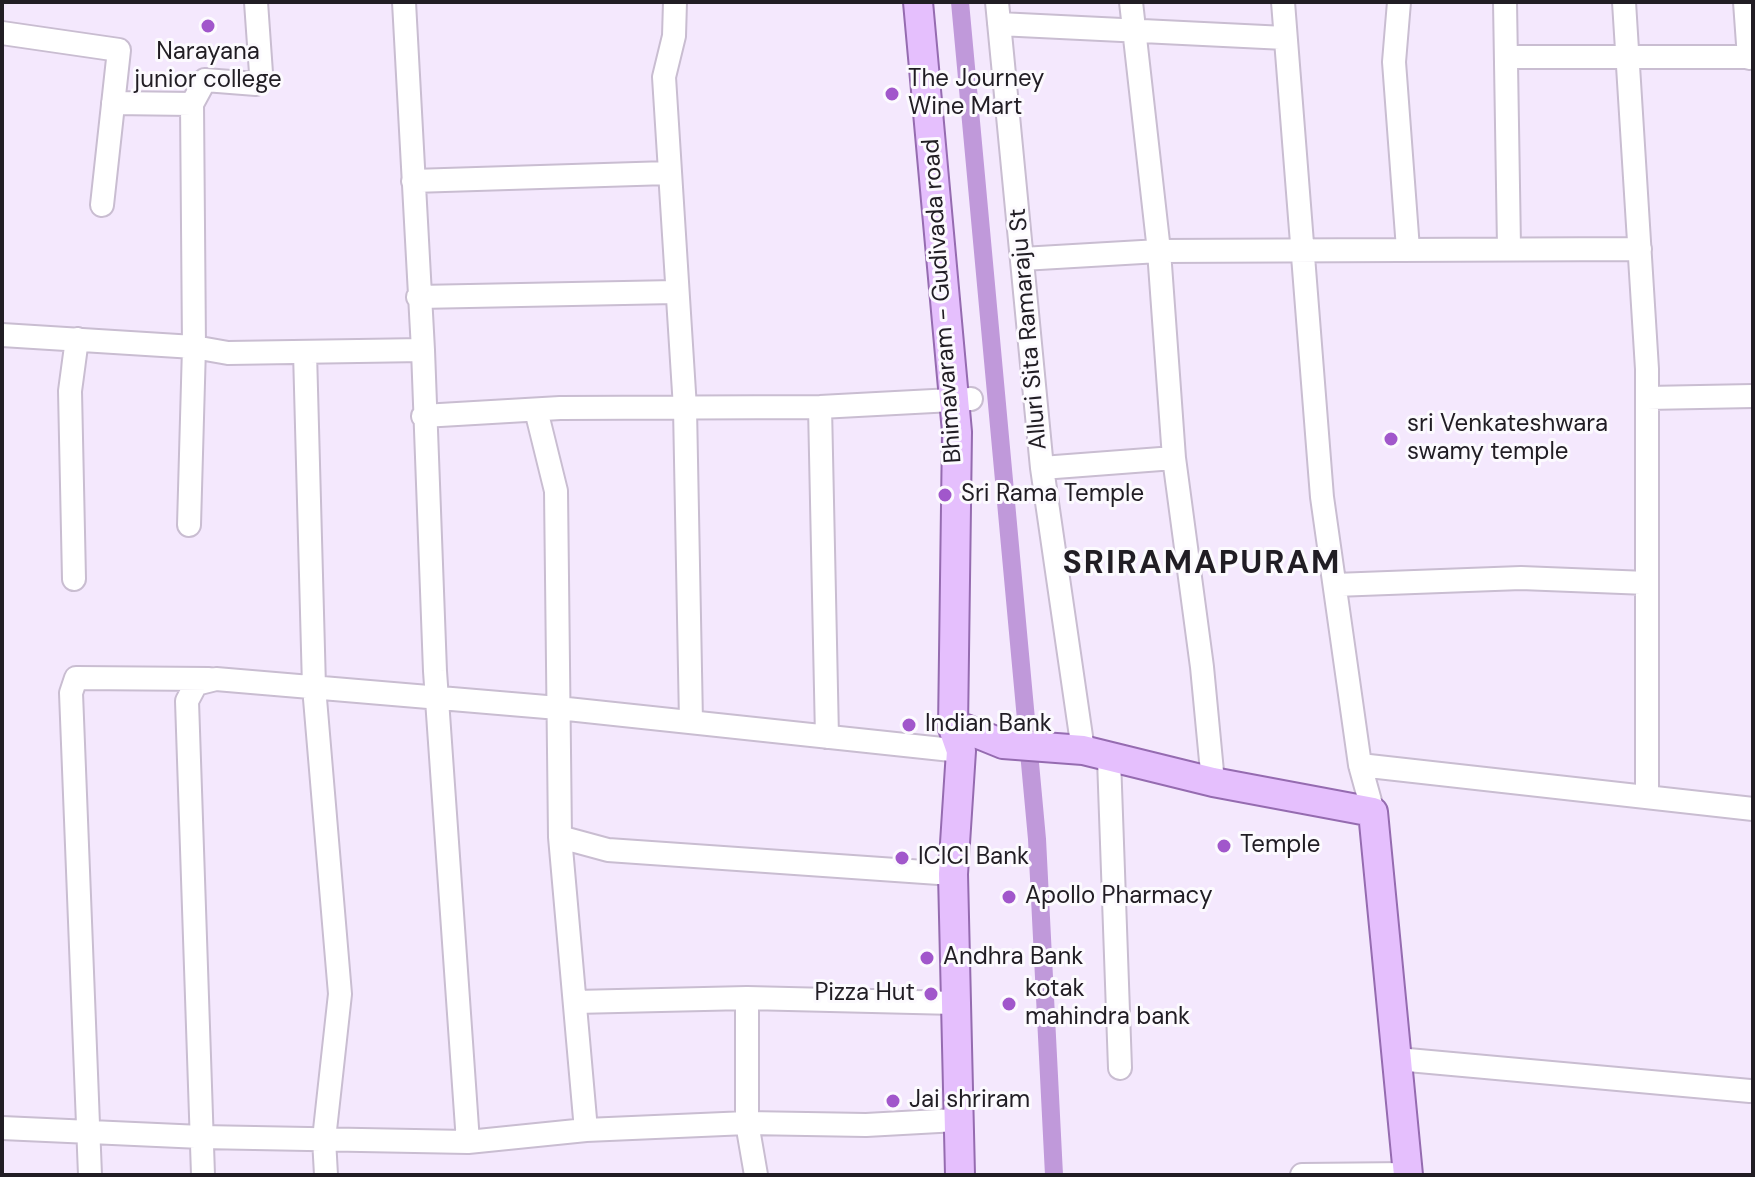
<!DOCTYPE html>
<style>
body{margin:0}
#map{position:relative;width:1755px;height:1177px;overflow:hidden;background:#f4e8fd;font-family:"DM Sans",sans-serif}
canvas{display:block}
.frame{position:absolute;inset:0;border:4px solid #211d24;pointer-events:none}
</style>
<div id="map">
<canvas width="1755" height="1177"></canvas>
<div class="frame"></div>
</div>
<script>
const ctx = document.querySelector('canvas').getContext('2d');
ctx.lineJoin = 'round';
const shape = rows => new Path2D(rows.map(r => 'M' + r).join(''));
function trace(path, color, width, dash) { ctx.strokeStyle = color; ctx.lineWidth = width; ctx.lineCap = dash ? 'butt' : 'round'; ctx.setLineDash(dash || []); ctx.stroke(path); }
function drawText(font, color, halo, rows, align = 'center') {
  ctx.font = font + ' "DM Sans",sans-serif'; ctx.lineWidth = 6; ctx.setLineDash([]); ctx.textBaseline = 'middle'; ctx.strokeStyle = halo; ctx.fillStyle = color; for (const [text, x, y, turn = 0] of rows) {
    ctx.save(); ctx.translate(x, y); ctx.rotate((+turn || 0) * Math.PI / 180); ctx.textAlign = isNaN(turn) ? turn : align; if (halo) ctx.strokeText(text, 0, 0); ctx.fillText(text, 0, 0); ctx.restore();
  }
}
trace(shape([
 [960,2,1037,839,1054,1175]
]), '#c099da', 18);
const minor = shape([
 [404,2,423,350,435,671,468,1142],
 [675,2,674,36,664,77,685,408,691,722],
 [997,2,1042,468,1083,750],
 [1131,2,1159,251,1174,458,1202,667,1213,782],
 [1283,2,1322,497,1360,765,1373,812],
 [1399,2,1394,62,1408,249],
 [1505,2,1509,247],
 [1624,2,1647,369,1647,797],
 [1745,2,1749,58],
 [999,24,1285,38],
 [2,33,119,50,102,205],
 [1508,57,1753,57],
 [113,103,192,104],
 [413,181,668,173],
 [1022,259,1159,251,1640,249],
 [418,297,675,292],
 [2,335,194,347,228,353,423,350],
 [305,352,314,687,340,994,324,1139,326,1175],
 [1647,398,1753,396],
 [820,407,827,737],
 [536,410,556,491,560,837],
 [423,416,560,408,820,407,971,399],
 [1042,468,1174,458],
 [189,525,194,347,192,104,205,80,256,84,261,73,256,2],
 [74,579,70,391,77,339],
 [1335,585,1521,578,1647,583],
 [1109,759,1120,1068],
 [1360,765,1753,809],
 [747,998,747,1123,756,1175],
 [575,1002,747,998,955,1003],
 [1397,1059,1750,1091],
 [2,1128,201,1137,468,1142,586,1130,747,1123,866,1125,957,1120],
 [586,1130,560,837,608,850,953,874],
 [90,1175,71,693,76,678,209,679],
 [203,1175,187,701,196,684,216,679,558,708,961,751],
 [1302,1175,1408,1174]
]);
const major = shape([
 [918,2,957,432,953,728,961,751,953,874,960,1175],
 [953,728,966,729,1003,744,1083,750,1213,782,1373,812,1408,1175]
]);
trace(minor, '#c9bdd1', 26);
trace(major, '#956bb0', 32);
trace(minor, '#fff', 22);
trace(major, '#e5bffd', 28);
for (const [x, y, r, color] of [
 [208,26,8,"#a157cb"],
 [892,94,8,"#a157cb"],
 [1391,439,8,"#a157cb"],
 [945,495,8,"#a157cb"],
 [909,725,8,"#a157cb"],
 [1224,846,8,"#a157cb"],
 [902,858,8,"#a157cb"],
 [1009,897,8,"#a157cb"],
 [927,958,8,"#a157cb"],
 [931,994,8,"#a157cb"],
 [1009,1004,8,"#a157cb"],
 [893,1101,8,"#a157cb"]
]) { const dot = new Path2D(); dot.arc(x, y, r, 0, 2 * Math.PI); ctx.fillStyle = color; ctx.fill(dot); trace(dot, '#fcfafe', 3); }
drawText('24px', '#211d24', '#fcfafe', [
 ["Narayana",208,53,"center"],
 ["junior college",208,81,"center"],
 ["The Journey",908,80],
 ["Wine Mart",908,108],
 ["sri Venkateshwara",1407,425],
 ["swamy temple",1407,453],
 ["Sri Rama Temple",961,495],
 ["Indian Bank",925,725],
 ["Temple",1240,846],
 ["ICICI Bank",918,858],
 ["Apollo Pharmacy",1025,897],
 ["Andhra Bank",943,958],
 ["kotak",1025,990],
 ["mahindra bank",1025,1018],
 ["Pizza Hut",915,994,"right"],
 ["Jai shriram",909,1101]
], 'left');
drawText('24px', '#211d24', '#fcfafe', [
 ["Bhimavaram - Gudivada road",943,301,-94],
 ["Alluri Sita Ramaraju St",1029,329,-95]
]);
ctx.letterSpacing = '2px';
drawText('bold 32px', '#211d24', '#fcfafe', [
 ["SRIRAMAPURAM",1202,565]
]);
ctx.letterSpacing = '0px';
</script>
